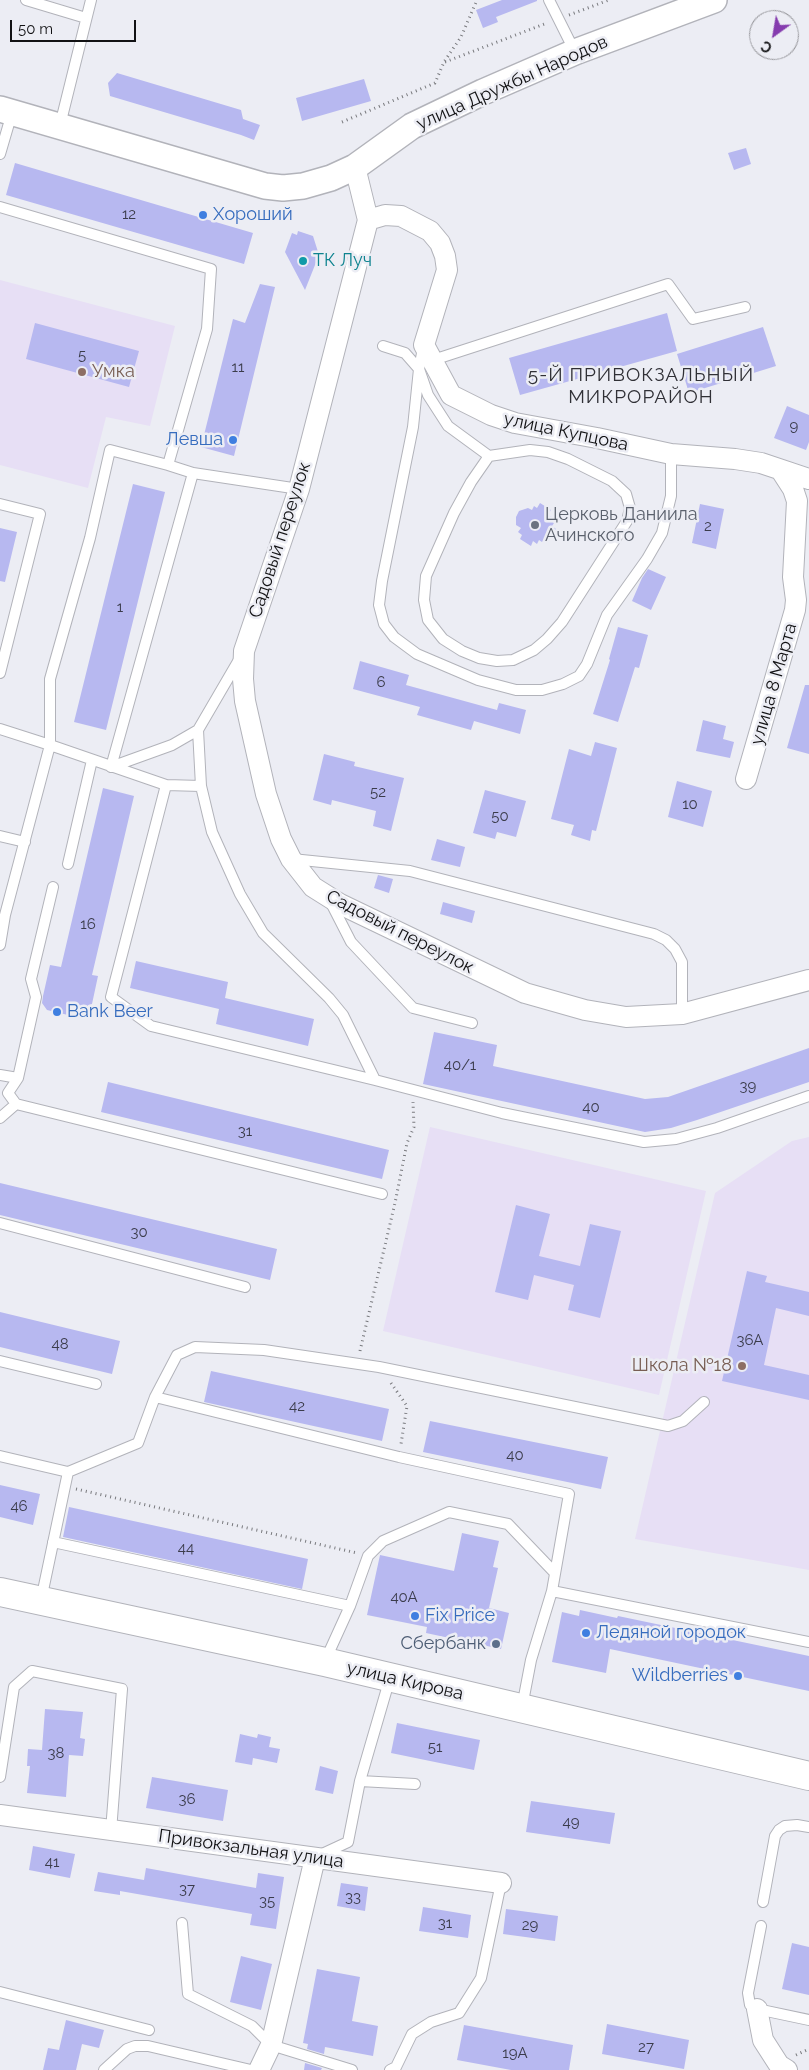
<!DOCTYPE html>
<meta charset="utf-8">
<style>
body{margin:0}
#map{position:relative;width:809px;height:2070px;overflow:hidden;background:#ecedf4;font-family:Raleway,sans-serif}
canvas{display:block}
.north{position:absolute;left:749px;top:10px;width:50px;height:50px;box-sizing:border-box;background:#ecedf4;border:1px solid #95959a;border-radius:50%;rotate:212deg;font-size:14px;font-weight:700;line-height:20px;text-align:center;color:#121214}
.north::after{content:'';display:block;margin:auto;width:18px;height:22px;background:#853cae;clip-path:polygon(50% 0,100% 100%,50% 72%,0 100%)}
.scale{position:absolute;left:10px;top:20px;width:126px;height:22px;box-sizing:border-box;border:2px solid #121214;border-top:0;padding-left:6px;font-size:15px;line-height:18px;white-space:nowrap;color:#121214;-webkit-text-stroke:4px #ecedf4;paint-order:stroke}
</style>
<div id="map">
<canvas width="809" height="2070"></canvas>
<div class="north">С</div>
<div class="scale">50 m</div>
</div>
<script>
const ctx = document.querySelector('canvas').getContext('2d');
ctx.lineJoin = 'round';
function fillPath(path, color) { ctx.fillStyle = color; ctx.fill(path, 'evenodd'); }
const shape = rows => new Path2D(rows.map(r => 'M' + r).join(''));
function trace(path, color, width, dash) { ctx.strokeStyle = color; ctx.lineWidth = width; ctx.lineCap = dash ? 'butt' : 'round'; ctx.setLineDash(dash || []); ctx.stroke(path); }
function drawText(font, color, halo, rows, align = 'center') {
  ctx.font = font + ' Raleway,sans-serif'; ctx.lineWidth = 5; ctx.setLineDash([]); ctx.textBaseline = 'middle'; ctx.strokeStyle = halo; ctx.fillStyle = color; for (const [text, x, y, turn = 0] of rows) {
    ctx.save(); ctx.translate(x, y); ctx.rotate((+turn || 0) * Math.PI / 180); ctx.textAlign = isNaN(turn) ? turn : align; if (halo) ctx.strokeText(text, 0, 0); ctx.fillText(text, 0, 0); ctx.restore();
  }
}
fillPath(shape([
 [0,280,175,326,150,426,106,417,88,488,0,465],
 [430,1127,706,1191,659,1395,383,1331],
 [809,1137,809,1570,635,1539,715,1193,792,1141]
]), '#e7dff5');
fillPath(shape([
 [502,0,537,0,537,1,496,17,498,22,483,28,476,10],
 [117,73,241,110,243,119,260,125,254,140,241,135,110,96,108,83],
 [364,79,371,101,302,121,296,98],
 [746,148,751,164,734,170,728,153],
 [15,163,253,233,244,264,6,195],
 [298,231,313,236,319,255,305,290,285,252,292,233,297,235],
 [260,284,275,287,234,456,201,447,233,319,245,323],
 [667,313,677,351,520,395,509,358],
 [35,323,139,351,129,387,26,359],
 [763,327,776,366,689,393,677,354],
 [787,406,809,415,809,442,806,450,774,438],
 [133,484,165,492,106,730,74,722],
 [540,503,551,510,548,515,552,517,550,520,554,523,552,526,556,529,549,540,545,538,542,542,539,540,537,544,533,541,531,546,520,539,522,535,518,532,521,528,516,525,516,517,519,511,528,508,532,510,534,506,537,508],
 [700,504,724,509,716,549,692,543],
 [0,528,17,532,5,582,0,581],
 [648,569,666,577,651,610,632,601,642,578],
 [618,627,648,635,639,668,635,667,618,722,593,714,610,660,609,659],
 [360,661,409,675,406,685,497,710,499,703,526,710,520,734,474,721,471,730,417,715,420,707,353,689],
 [805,685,809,685,809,754,787,748],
 [703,720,726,726,723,739,734,742,730,758,696,751],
 [595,742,617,748,596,831,592,830,590,841,571,835,574,825,551,819,569,749,591,756],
 [324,754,355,762,354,766,404,778,391,831,373,826,376,811,332,800,331,805,313,800],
 [677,781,712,791,703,827,668,817],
 [103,788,134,796,92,975,98,976,92,1004,68,1015,47,1010,42,1003,43,996,50,965,61,967],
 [485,790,526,801,516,837,497,832,495,839,473,833],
 [437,839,465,847,460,867,431,860],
 [378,875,393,879,389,893,374,888],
 [443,902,475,911,472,923,440,914],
 [136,961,228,982,225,998,314,1019,308,1046,216,1024,219,1009,130,988],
 [434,1032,497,1045,493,1066,645,1099,668,1097,809,1048,809,1082,697,1120,671,1128,645,1132,423,1084],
 [108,1082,389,1150,382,1179,101,1112],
 [0,1183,277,1249,270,1280,0,1215],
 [516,1205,550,1214,539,1256,580,1266,590,1224,621,1231,600,1318,568,1310,574,1285,534,1275,528,1300,495,1292],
 [747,1271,767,1276,765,1282,809,1292,809,1316,776,1308,764,1365,809,1375,809,1400,722,1381],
 [0,1312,120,1341,112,1374,0,1347],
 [211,1371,389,1409,382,1441,204,1402],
 [430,1421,608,1457,601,1489,423,1452],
 [0,1485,40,1494,33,1525,0,1517],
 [69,1507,308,1559,302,1589,63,1537],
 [462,1533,499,1541,493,1567,498,1568,489,1608,509,1613,501,1649,426,1633,427,1627,367,1615,380,1555,454,1571],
 [580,1610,617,1618,618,1616,809,1656,809,1691,610,1649,606,1673,552,1662,562,1612,579,1616],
 [45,1709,83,1712,80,1738,85,1739,83,1756,69,1755,66,1797,27,1793,30,1766,27,1766,28,1749,42,1750],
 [397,1723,480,1740,474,1770,391,1753],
 [240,1734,257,1738,258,1734,271,1737,269,1747,280,1749,277,1763,253,1758,252,1765,235,1762],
 [320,1766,338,1771,333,1794,315,1790],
 [152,1777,228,1790,223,1821,146,1808],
 [531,1801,615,1813,610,1844,526,1832],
 [33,1846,75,1854,70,1878,29,1870],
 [146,1868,256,1888,258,1873,284,1877,276,1929,250,1925,252,1914,120,1891,120,1895,94,1891,98,1872,144,1880],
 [341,1883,368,1887,365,1911,337,1906],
 [423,1907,471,1915,468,1938,419,1931],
 [506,1909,558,1916,555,1941,503,1934],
 [792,1943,809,1947,809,1995,782,1989],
 [241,1956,272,1964,261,2010,230,2002],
 [317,1969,360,1977,352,2021,378,2026,373,2056,325,2047,324,2054,307,2049,308,2044,303,2043],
 [66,2020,104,2030,99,2048,82,2044,76,2070,43,2070,48,2048,59,2050],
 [607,2024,689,2040,684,2069,602,2054],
 [464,2025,573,2045,569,2070,511,2070,457,2060],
 [305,2063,322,2068,321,2070,304,2070]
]), '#b7b8f0');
const service = shape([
 [26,0,86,18],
 [549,0,575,52],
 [60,125,91,0],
 [0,154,12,113],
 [0,207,211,269,207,329,168,465,110,450,90,538,50,679,50,745,0,729],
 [383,346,405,353,419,369,413,427,382,581,379,605,384,624,394,637,417,654,478,680,516,690,542,690,563,684,579,676,587,664,607,615,647,559,662,533,671,496,671,454],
 [423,348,419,369,428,395,448,426,489,456,471,482,454,513,426,576,424,600,428,620,443,639,462,651,479,658,497,661,513,660,534,650,547,639,562,622,627,521,630,508,626,494,612,481,568,459,548,452,530,450,489,456],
 [433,360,668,284,693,319,745,307],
 [168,465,193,473],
 [0,504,40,514,0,673],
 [111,767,193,473,299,489],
 [111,767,172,745,198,730],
 [166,785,111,997,151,1026,375,1080],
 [201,786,212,832,240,894,263,933,329,998,343,1015,375,1080,502,1113,644,1142,676,1139,717,1128,809,1096],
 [0,836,25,842],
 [292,859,410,871,654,934,666,940,675,949,682,962,682,1014],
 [68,864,92,760],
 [330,901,351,942,413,1008,472,1023],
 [0,945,5,915,50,745,166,785,201,786,198,730,240,658],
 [0,1075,18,1078,8,1093,16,1104,382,1194],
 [18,1078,36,997,31,979,53,887],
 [0,1118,16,1104],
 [0,1223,245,1287],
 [0,1361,96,1384],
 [155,1397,399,1457,569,1494,552,1591,531,1660,522,1707],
 [0,1456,68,1472,41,1600],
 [68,1472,138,1443,155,1397,177,1355,195,1347,264,1350,379,1367,668,1426,683,1421,704,1402],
 [53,1542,350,1606],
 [552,1591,809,1642],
 [325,1661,350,1606,368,1556,383,1541,449,1512,508,1524,554,1572],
 [0,1777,14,1687,32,1671,122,1689,111,1831],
 [360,1781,415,1784],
 [320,1855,348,1842,360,1781,390,1678],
 [763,1902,775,1836,779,1830,785,1826,797,1825,809,1827],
 [182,1923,188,1994,252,2026,271,2045,352,2070],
 [761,1926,748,1993,750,2005,757,2009,809,2020],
 [0,1992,149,2030],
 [104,2070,127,2049,135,2046,148,2046,251,2070],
 [390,2070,396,2067,412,2034,431,2022,459,2013,481,1978,501,1883]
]);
const minor = shape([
 [355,167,368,220,299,489,244,651,243,679,245,701,266,794,281,839,291,859,313,887,340,904,525,993,585,1010,626,1017,682,1014,809,980],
 [368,220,385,215,401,216,430,231,440,243,445,256,447,270,424,345,451,395,491,415,515,423,597,438,671,454,735,459,761,463,809,479],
 [746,779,795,610,796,600,793,577,797,501,793,489,782,472],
 [0,1815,501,1883],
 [757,2009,763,2040,779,2065,787,2070],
 [259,2070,271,2045,315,1858]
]);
const tertiary = shape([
 [0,109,265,186,283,188,303,186,331,178,355,167,412,126,483,92,575,52,714,0]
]);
const secondary = shape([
 [0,1592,325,1662,809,1776]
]);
trace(service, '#b2b3ba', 12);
trace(minor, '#b2b3ba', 22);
trace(tertiary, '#b2b3ba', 28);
trace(secondary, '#b2b3ba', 30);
trace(shape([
 [569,15,609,0],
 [445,62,547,23],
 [342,122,435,83,444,62,461,37,477,0],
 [360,1351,395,1203,407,1143,414,1127,413,1102],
 [391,1383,407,1406,401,1444],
 [76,1489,357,1553],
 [796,2055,809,2049]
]), '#78797d', 3, [1, 4]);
trace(service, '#fff', 10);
trace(minor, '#fff', 20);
trace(tertiary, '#fff', 25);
trace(secondary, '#fff', 28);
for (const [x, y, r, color] of [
 [203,215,5,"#3f7fe0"],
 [303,261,5,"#0f9aa8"],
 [82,372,5,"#8d6e63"],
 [233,440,5,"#3f7fe0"],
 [535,525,5,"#6b7280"],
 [57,1012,5,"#3f7fe0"],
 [742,1366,5,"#8d6e63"],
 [415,1616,5,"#3f7fe0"],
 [586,1633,5,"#3f7fe0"],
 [496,1644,5,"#5c6f8a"],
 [738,1676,5,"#3f7fe0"]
]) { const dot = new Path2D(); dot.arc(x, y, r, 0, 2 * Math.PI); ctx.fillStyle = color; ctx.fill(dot); trace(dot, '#ecedf4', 2); }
drawText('15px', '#3b3c4b', null, [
 ["12",129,214],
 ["5",82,355],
 ["11",238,367],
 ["9",794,426],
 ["2",708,526],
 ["1",120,607],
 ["6",381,682],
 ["52",378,792],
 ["10",690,804],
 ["50",500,816],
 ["16",88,924],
 ["40/1",460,1065],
 ["39",748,1086],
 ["40",591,1107],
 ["31",245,1131],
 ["30",139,1232],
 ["36А",750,1340],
 ["48",60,1344],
 ["42",297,1406],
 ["40",515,1455],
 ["46",19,1506],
 ["44",186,1548],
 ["40А",404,1597],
 ["51",435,1747],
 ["38",56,1753],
 ["36",187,1799],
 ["49",571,1822],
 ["41",52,1862],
 ["37",187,1889],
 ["33",353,1897],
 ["35",267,1901],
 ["31",445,1923],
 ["29",530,1925],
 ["27",646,2047],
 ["19А",515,2053]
]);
drawText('18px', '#121214', '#ecedf4', [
 ["улица Дружбы Народов",512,83,-24],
 ["улица Купцова",566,432,12],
 ["Садовый переулок",280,540,-72],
 ["улица 8 Марта",774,684,-74],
 ["Садовый переулок",400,932,27],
 ["улица Кирова",405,1681,13],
 ["Привокзальная улица",251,1849,8]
]);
drawText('18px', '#366cbe', '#ecedf4', [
 ["Хороший",213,215],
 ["Левша",223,440,"right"],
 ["Bank Beer",67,1012],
 ["Fix Price",425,1616],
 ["Ледяной городок",596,1633],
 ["Wildberries",728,1676,"right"]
], 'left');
drawText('18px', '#0d838f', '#ecedf4', [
 ["ТК Луч",313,261]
], 'left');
drawText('18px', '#785e54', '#ecedf4', [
 ["Умка",92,372],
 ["Школа №18",732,1366,"right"]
], 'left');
drawText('18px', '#5b616d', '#ecedf4', [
 ["Церковь Даниила",545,515],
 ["Ачинского",545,536]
], 'left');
drawText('18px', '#4e5e75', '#ecedf4', [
 ["Сбербанк",486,1644]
], 'right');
ctx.letterSpacing = '1px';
drawText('19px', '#303036', '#ecedf4', [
 ["5-Й ПРИВОКЗАЛЬНЫЙ",641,375],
 ["МИКРОРАЙОН",641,397]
]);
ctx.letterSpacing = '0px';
</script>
